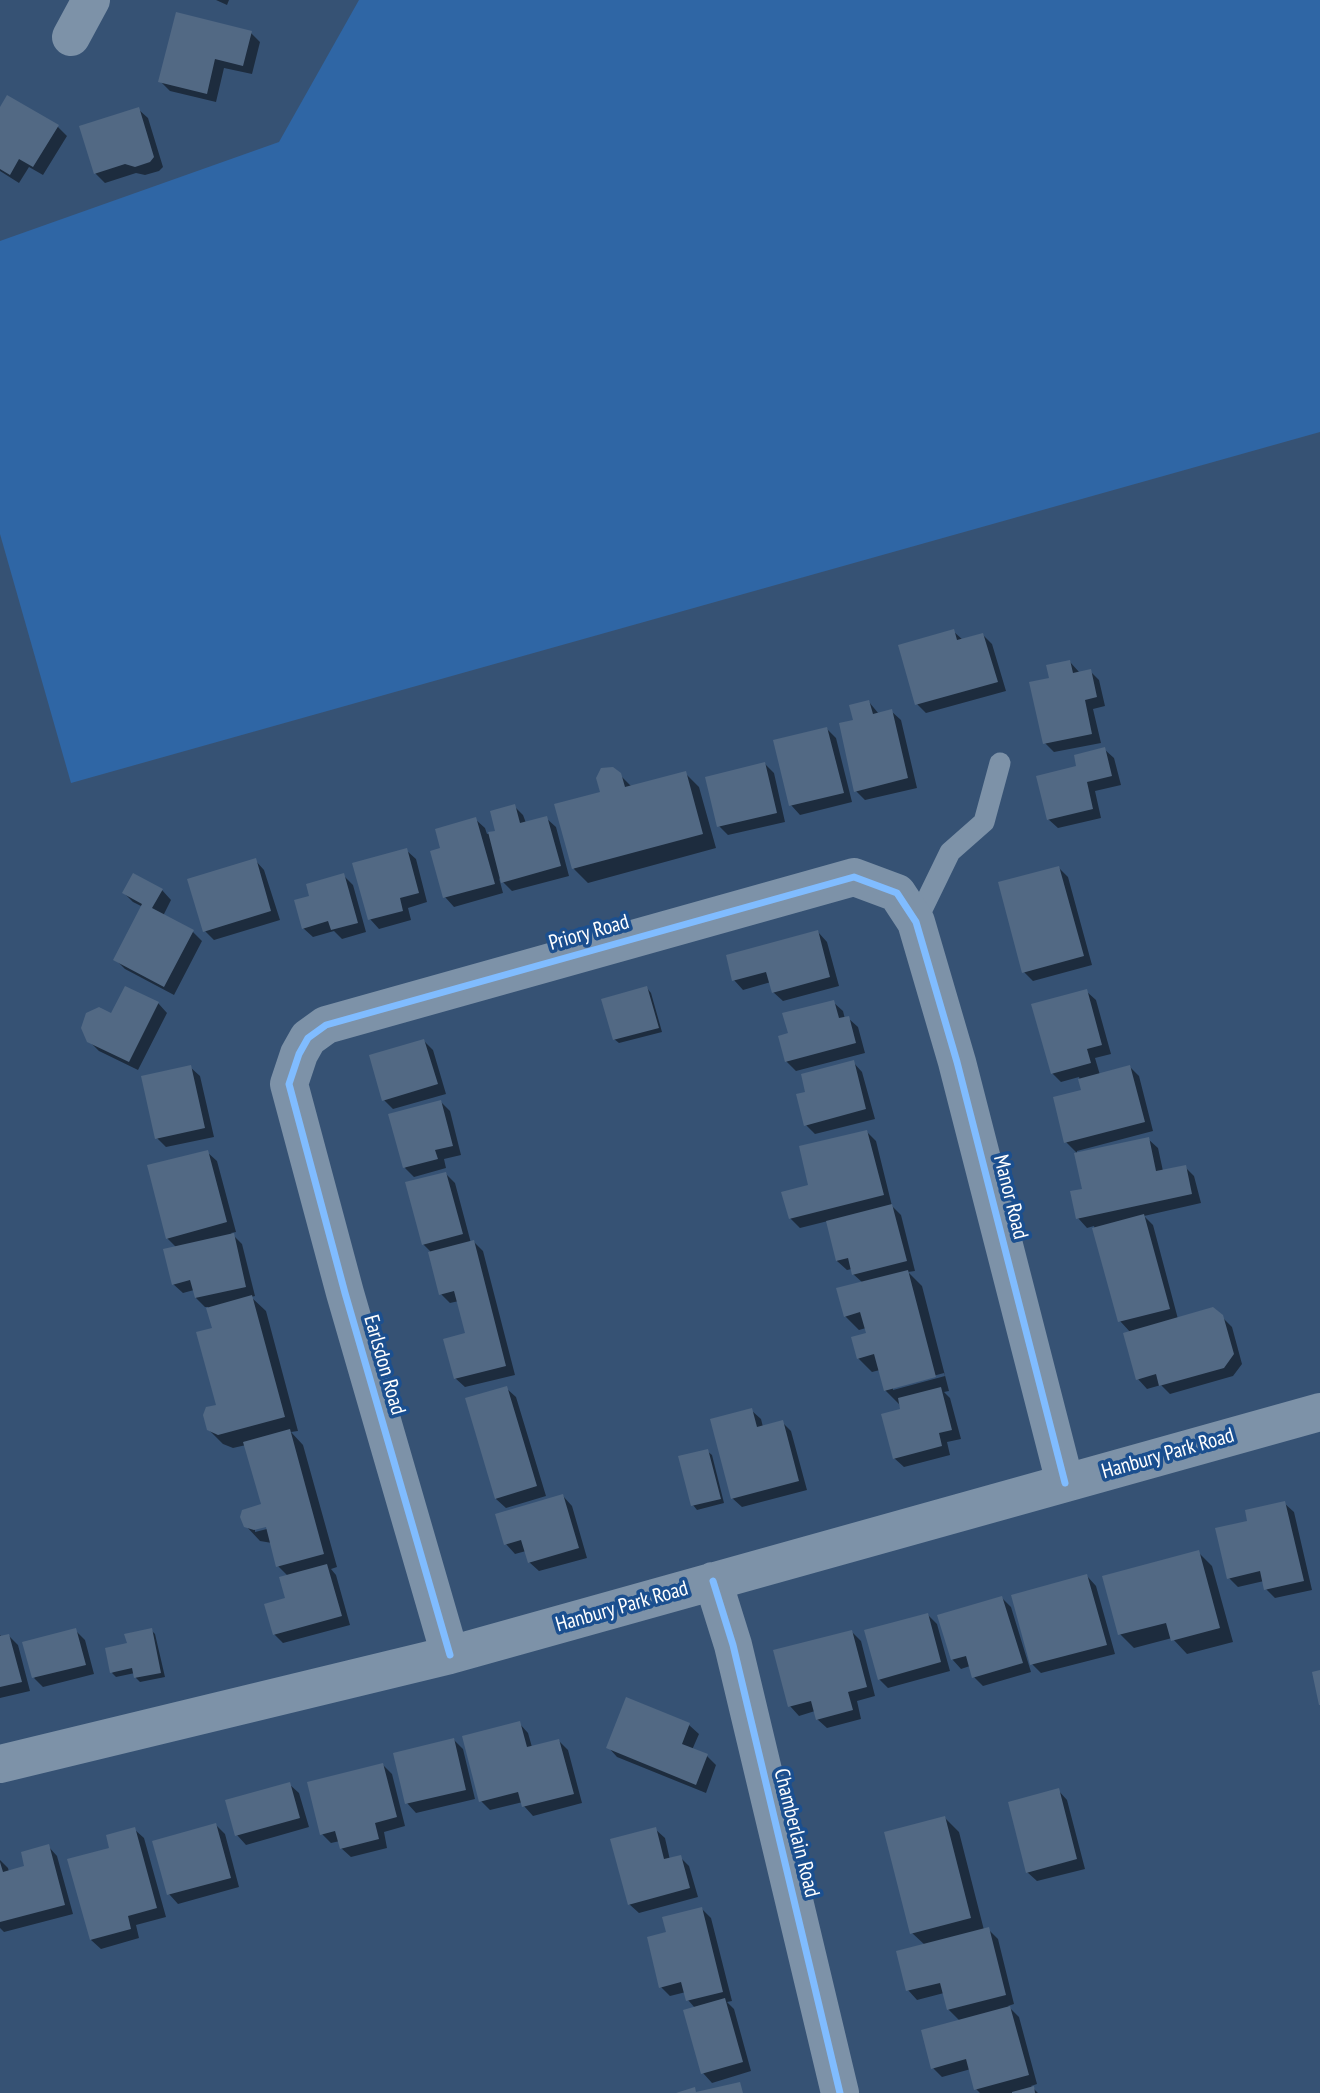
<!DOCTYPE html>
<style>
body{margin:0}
canvas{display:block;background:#365274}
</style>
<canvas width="1320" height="2093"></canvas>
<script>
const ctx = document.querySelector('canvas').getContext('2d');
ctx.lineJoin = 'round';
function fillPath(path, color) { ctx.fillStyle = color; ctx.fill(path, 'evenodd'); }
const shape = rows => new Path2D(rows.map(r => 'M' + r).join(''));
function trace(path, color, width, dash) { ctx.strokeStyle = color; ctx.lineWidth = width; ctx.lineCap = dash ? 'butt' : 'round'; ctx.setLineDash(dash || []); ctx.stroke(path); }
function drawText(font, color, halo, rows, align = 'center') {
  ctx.font = font + ' "PT Sans Narrow",sans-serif'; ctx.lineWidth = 7; ctx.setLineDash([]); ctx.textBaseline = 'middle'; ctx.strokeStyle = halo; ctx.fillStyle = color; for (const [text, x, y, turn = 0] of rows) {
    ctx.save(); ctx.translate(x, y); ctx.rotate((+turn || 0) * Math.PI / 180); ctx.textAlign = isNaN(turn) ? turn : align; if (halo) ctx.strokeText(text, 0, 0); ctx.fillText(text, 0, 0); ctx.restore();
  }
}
fillPath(shape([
 [359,0,1320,0,1320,432,71,783,0,534,0,241,279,142]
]), '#2f66a5');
fillPath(shape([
 [216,0,229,0,227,5],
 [251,33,260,42,252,74,224,68,216,102,170,91,160,81],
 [138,109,148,118,163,167,159,171,145,175,136,173,105,183,95,173],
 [0,111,58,127,67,136,43,175,29,167,19,183,0,171],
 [953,631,963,640,983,635,992,644,1006,691,926,713,917,704],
 [1070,662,1080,673,1090,671,1099,680,1105,706,1093,709,1101,743,1054,752,1045,743,1051,679],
 [869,702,879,714,891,711,901,720,917,788,865,800,856,791,855,721],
 [827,729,836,738,852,802,800,815,791,805],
 [1104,749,1114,758,1121,785,1095,791,1101,818,1058,828,1048,819,1078,768],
 [765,764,774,773,785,822,728,835,719,826],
 [685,773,699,787,716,848,588,883,574,869,557,805,602,793,620,775,632,787],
 [514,806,523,815,526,823,546,818,556,827,569,876,512,891,499,878,503,893,454,907,445,897,442,849,475,819,485,828,487,834,497,832],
 [406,850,416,859,427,902,408,908,411,920,379,929,370,919],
 [255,860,264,870,280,920,214,940,205,931],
 [1059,868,1068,877,1092,965,1033,981,1024,972],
 [343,875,353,885,366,932,342,939,334,931,313,937,303,928,311,897],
 [162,890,171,900,163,916,193,932,202,941,174,995,125,969,116,960,143,907,133,902,124,893],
 [818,932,827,942,839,986,783,1001,773,992,771,982,743,990,734,980],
 [647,988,651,993,662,1032,619,1043,614,1039],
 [1086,991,1096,1000,1111,1054,1095,1058,1100,1075,1130,1067,1139,1076,1153,1131,1077,1151,1077,1153,1066,1142,1083,1091,1079,1077,1061,1082,1052,1073],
 [833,1002,843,1011,845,1019,848,1018,858,1027,865,1053,796,1071,786,1061,790,1035],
 [158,1003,167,1013,138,1070,99,1051,89,1041,112,1016],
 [424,1041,433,1050,446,1094,393,1109,384,1100],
 [853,1062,862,1072,875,1119,815,1134,806,1125,807,1093],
 [190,1067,200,1076,214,1137,166,1147,157,1138],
 [441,1102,450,1111,461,1155,444,1159,446,1168,414,1177,405,1168],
 [866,1131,876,1141,892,1206,901,1215,915,1271,908,1272,922,1286,949,1391,944,1392,950,1398,961,1439,947,1442,950,1455,904,1467,894,1458,902,1410,899,1404,885,1390,880,1370,872,1372,858,1358,868,1334,866,1328,859,1330,845,1316,863,1283,853,1274,852,1269,847,1270,837,1261,828,1221,800,1228,790,1218,811,1186],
 [944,1373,945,1376,893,1390,893,1387],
 [1148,1139,1158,1148,1163,1171,1185,1167,1194,1176,1201,1203,1144,1216,1153,1225,1178,1319,1222,1317,1232,1327,1242,1364,1233,1376,1170,1394,1161,1385,1147,1389,1138,1379,1131,1333,1120,1321,1094,1226,1087,1228,1078,1218,1084,1190],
 [207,1152,217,1161,236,1232,231,1233,242,1244,255,1296,251,1297,266,1311,298,1431,291,1432,303,1445,337,1567,331,1569,336,1575,350,1625,283,1643,274,1634,287,1599,288,1576,278,1566,272,1543,260,1541,246,1526,263,1505,246,1445,233,1448,223,1444,209,1430,218,1406,214,1329,208,1307,205,1307,196,1298,194,1290,183,1293,173,1284,177,1248,167,1238],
 [274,1523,275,1527,255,1532,255,1528],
 [446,1174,455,1183,471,1243,474,1242,483,1251,515,1375,465,1387,455,1378,467,1334,459,1301,450,1303,441,1294,430,1251,423,1244],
 [506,1388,516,1397,546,1496,506,1508,496,1499,467,1400],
 [751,1410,761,1419,763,1427,782,1422,791,1431,807,1490,742,1507,732,1498],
 [707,1451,712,1455,724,1503,697,1510,693,1505],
 [563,1496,572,1506,587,1558,539,1571,529,1562,526,1551,515,1554,506,1544],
 [1284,1503,1294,1512,1312,1590,1275,1598,1266,1589,1264,1581,1238,1587,1229,1578,1250,1522],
 [1198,1552,1212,1566,1233,1642,1187,1654,1172,1638,1134,1648,1120,1634],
 [1087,1576,1096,1586,1115,1654,1041,1673,1032,1664],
 [1002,1598,1011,1607,1031,1672,983,1686,974,1677,970,1666,961,1669,952,1659],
 [927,1614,937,1624,950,1671,888,1688,879,1679],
 [75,1630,85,1640,94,1674,43,1687,34,1678],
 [151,1630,155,1634,165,1677,140,1682,136,1678,135,1673,116,1677,112,1673,129,1645],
 [851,1631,861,1641,875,1696,857,1701,861,1719,827,1728,817,1719,815,1711,799,1716,790,1706],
 [0,1635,2,1637,9,1636,18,1645,30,1691,0,1698],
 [519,1723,528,1733,532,1747,559,1741,568,1750,582,1803,533,1816,524,1806,523,1802,490,1810,481,1801],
 [689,1725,699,1734,692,1750,707,1756,716,1765,706,1793,617,1757,608,1747],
 [454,1740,463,1749,475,1799,416,1813,407,1803],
 [383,1765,392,1774,405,1826,384,1832,387,1848,351,1857,341,1848,340,1841,331,1843,322,1834],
 [289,1784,299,1793,309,1827,246,1845,237,1835],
 [1058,1790,1067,1800,1085,1869,1037,1881,1027,1872],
 [945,1818,959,1832,984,1930,988,1929,998,1939,1014,2004,1008,2006,1019,2017,1037,2084,1031,2086,1038,2093,980,2093,976,2089,971,2069,942,2077,933,2068,960,2021,948,2009,944,1993,917,2000,908,1990,925,1945,912,1933],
 [216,1825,225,1834,239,1887,178,1904,169,1894],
 [134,1829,144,1838,166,1917,136,1925,139,1938,101,1949,91,1940,111,1849],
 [655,1829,665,1838,670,1860,680,1857,689,1866,698,1897,639,1913,629,1904],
 [48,1846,57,1856,73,1914,4,1932,0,1928,0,1860,8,1868,9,1872,26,1868],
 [702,1909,711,1918,732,2001,727,2002,734,2009,751,2071,712,2083,703,2073,695,2008,688,2000,686,1992,670,1996,661,1987,668,1934]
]), '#0007');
fillPath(shape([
 [176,12,252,31,243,66,215,59,207,94,158,82],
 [7,95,59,125,33,167,19,159,10,175,0,169,0,107],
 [139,107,154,157,150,162,135,167,125,164,94,174,79,126],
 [954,629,957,640,983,633,998,682,915,705,898,645],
 [1070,660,1073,673,1091,669,1097,697,1085,700,1092,734,1043,744,1029,682,1049,678,1046,665],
 [869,700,873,714,892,709,908,778,854,792,839,723,853,720,849,705],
 [827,727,844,793,789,806,773,740],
 [1105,747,1112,776,1087,782,1093,809,1047,820,1036,776,1076,766,1074,755],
 [765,762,777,813,717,827,705,777],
 [613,767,621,773,625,787,686,771,703,834,572,869,554,804,600,792,596,778,601,768],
 [515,804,520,823,547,816,561,866,501,883,488,832,495,831,490,811],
 [476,817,495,884,443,898,430,851,440,848,435,829],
 [407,848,419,893,400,898,403,911,368,920,352,863],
 [256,858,271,911,203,932,187,879],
 [1059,866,1084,956,1022,973,998,882],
 [133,873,163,889,152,908,194,930,164,987,113,960,142,904,122,893],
 [344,873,358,923,331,930,328,921,302,929,294,900,309,896,306,884],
 [818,930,830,977,772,993,766,972,732,981,726,955],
 [125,986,159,1002,129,1062,87,1042,81,1028,86,1013,99,1007,111,1013],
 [647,986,659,1028,613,1040,601,999],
 [1087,989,1102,1045,1087,1049,1091,1063,1051,1074,1031,1004],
 [834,1000,839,1018,849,1016,856,1043,785,1062,778,1036,788,1033,782,1013],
 [424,1039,438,1084,382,1101,369,1055],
 [854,1060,866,1109,804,1126,796,1094,805,1092,801,1074],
 [191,1065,205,1128,155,1139,141,1076],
 [1130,1065,1145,1122,1064,1143,1053,1097,1081,1090,1078,1079],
 [441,1100,453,1146,435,1150,438,1159,403,1168,388,1114],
 [867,1130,884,1195,789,1219,781,1192,808,1185,799,1146],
 [1149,1137,1156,1171,1186,1165,1192,1194,1076,1219,1070,1191,1082,1189,1074,1153],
 [208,1150,227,1222,166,1239,147,1165],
 [446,1172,463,1234,422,1245,405,1182],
 [892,1204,907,1261,852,1275,848,1258,836,1261,826,1221],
 [1144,1214,1170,1309,1118,1322,1092,1228],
 [234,1233,246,1287,195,1298,190,1280,172,1285,163,1249],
 [474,1240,506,1366,454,1379,443,1339,465,1333,454,1291,439,1295,428,1252],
 [908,1270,936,1377,884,1391,874,1354,857,1359,851,1337,866,1333,860,1312,844,1317,836,1288],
 [252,1295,285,1417,218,1435,207,1430,203,1415,206,1407,216,1405,196,1332,212,1328,206,1308],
 [1213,1307,1223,1315,1234,1354,1224,1368,1159,1386,1156,1374,1136,1380,1123,1333],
 [507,1386,537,1486,495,1499,465,1398],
 [941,1387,952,1430,939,1433,942,1446,893,1459,881,1414,900,1409,898,1398],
 [752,1408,757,1427,783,1420,799,1481,731,1499,710,1419],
 [290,1429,324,1554,276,1567,266,1527,254,1530,244,1527,240,1517,242,1510,261,1504,243,1442],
 [708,1449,721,1499,691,1506,678,1456],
 [563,1494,579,1548,528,1563,521,1540,504,1545,495,1514],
 [1285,1501,1304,1581,1264,1590,1260,1571,1227,1579,1215,1528,1247,1521,1245,1510],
 [1199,1550,1220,1628,1171,1641,1166,1623,1118,1635,1102,1576],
 [327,1564,342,1616,273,1635,264,1604,285,1598,279,1577],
 [1087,1574,1107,1645,1030,1665,1011,1595],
 [1002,1596,1023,1663,972,1678,966,1656,951,1660,937,1615],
 [928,1613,941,1662,878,1680,864,1630],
 [76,1628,86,1665,32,1678,22,1642],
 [152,1628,161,1673,134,1678,132,1668,110,1673,105,1648,127,1643,124,1634],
 [852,1630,867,1687,848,1692,853,1710,816,1720,811,1701,788,1707,773,1650],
 [9,1634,22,1682,0,1687,0,1636],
 [1320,1670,1320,1705,1319,1705,1312,1672],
 [626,1697,690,1723,682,1744,708,1754,696,1785,606,1748],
 [520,1721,527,1747,559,1739,574,1794,522,1807,518,1792,479,1802,462,1736],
 [454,1738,466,1790,405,1804,393,1753],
 [383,1763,397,1817,375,1823,379,1839,340,1849,335,1831,320,1835,307,1782],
 [290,1782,300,1818,235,1836,225,1800],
 [1059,1788,1077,1859,1026,1873,1008,1802],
 [945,1816,971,1918,910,1934,884,1832],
 [216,1823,231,1878,167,1895,152,1841],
 [135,1827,157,1908,128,1916,131,1929,90,1940,67,1859,109,1848,106,1835],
 [656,1827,664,1859,681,1855,690,1888,628,1905,610,1839],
 [49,1844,65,1905,0,1922,0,1862,3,1872,24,1866,21,1852],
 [702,1907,723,1992,686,2001,681,1982,659,1988,647,1937,666,1932,662,1917],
 [989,1927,1006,1995,947,2010,940,1983,906,1991,896,1951],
 [725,1998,743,2062,701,2074,683,2010],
 [1010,2006,1029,2075,974,2090,966,2059,931,2069,921,2030],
 [740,2082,743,2093,676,2093,695,2087,696,2092],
 [1034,2086,1035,2093,1012,2093,1012,2092]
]), '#526984');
trace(shape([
 [916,922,950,852,984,822,1000,763]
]), '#7d92a8', 21);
trace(shape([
 [71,37,91,0],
 [713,1581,733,1645,840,2093],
 [450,1655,345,1293,289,1084,299,1054,308,1038,326,1025,854,877,897,893,916,922,957,1062,1065,1483],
 [0,1764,450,1655,1320,1412]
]), '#7d92a8', 38);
trace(shape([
 [713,1581,733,1645,840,2093],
 [450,1655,345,1293,289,1084,299,1054,308,1038,326,1025,854,877,897,893,916,922,957,1062,1065,1483]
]), '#80bcff', 7);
drawText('21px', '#fff', '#1b4f8f', [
 ["Priory Road",589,933,-16],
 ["Manor Road",1010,1197,76],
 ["Earlsdon Road",384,1365,74],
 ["Hanbury Park Road",1168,1454,-16],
 ["Hanbury Park Road",622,1607,-16],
 ["Chamberlain Road",796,1833,76]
]);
</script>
